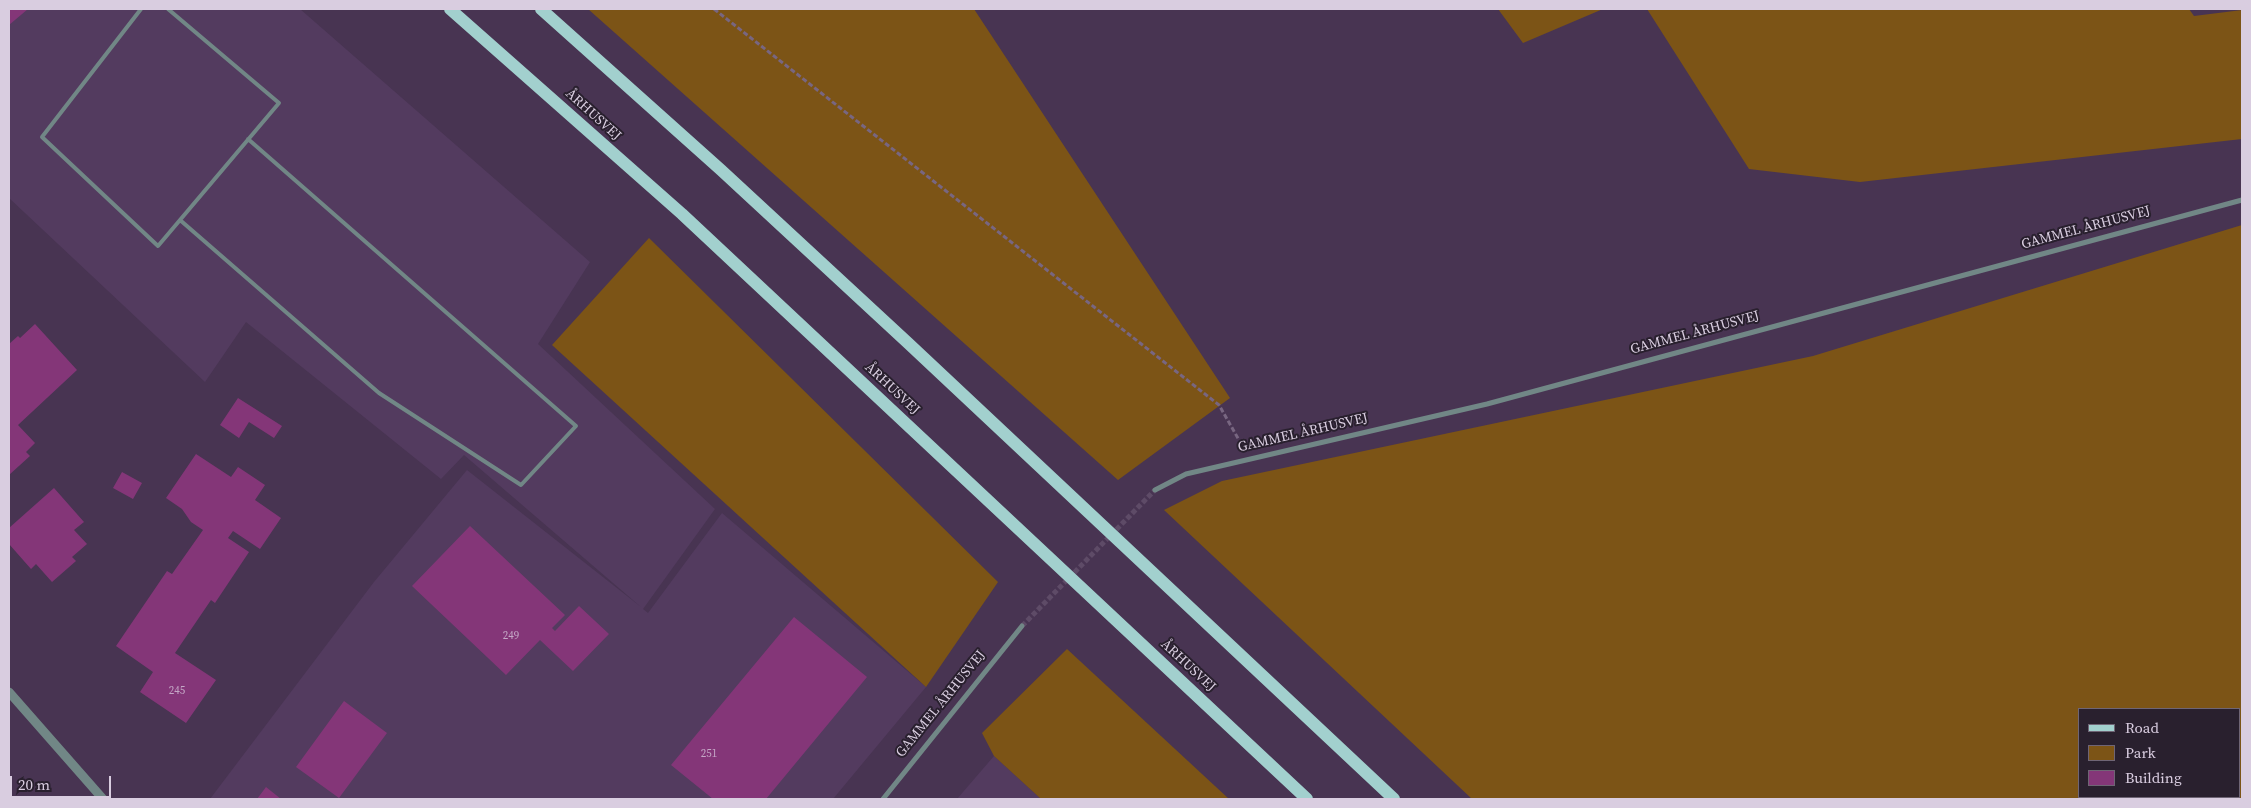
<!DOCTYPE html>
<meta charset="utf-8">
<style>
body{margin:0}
#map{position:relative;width:2251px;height:808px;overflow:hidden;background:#483452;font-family:"Source Serif 4",serif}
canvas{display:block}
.frame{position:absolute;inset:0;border:10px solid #d9cde0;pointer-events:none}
.legend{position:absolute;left:2078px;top:708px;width:162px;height:90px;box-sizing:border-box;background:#29202e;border:1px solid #6f6575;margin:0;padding:6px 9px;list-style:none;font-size:15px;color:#d9cde0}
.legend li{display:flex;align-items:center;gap:10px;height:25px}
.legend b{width:25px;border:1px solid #6f6575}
.scale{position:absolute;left:10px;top:776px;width:101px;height:22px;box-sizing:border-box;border:2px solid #d9cde0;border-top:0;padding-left:6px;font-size:15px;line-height:18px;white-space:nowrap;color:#d9cde0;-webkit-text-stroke:4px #29202e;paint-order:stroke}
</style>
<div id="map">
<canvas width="2251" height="808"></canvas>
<div class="frame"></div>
<ul class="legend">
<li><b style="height:6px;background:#a2d0ce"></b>Road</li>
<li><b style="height:14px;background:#7c5416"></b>Park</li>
<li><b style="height:14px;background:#843678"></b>Building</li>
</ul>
<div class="scale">20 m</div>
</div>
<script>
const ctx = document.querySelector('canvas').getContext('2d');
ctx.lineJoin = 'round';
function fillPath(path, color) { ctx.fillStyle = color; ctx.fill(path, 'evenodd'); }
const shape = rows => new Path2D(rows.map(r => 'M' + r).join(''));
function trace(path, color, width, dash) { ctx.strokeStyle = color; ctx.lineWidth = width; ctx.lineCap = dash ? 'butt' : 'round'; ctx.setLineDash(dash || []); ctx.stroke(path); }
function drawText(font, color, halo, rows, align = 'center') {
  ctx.font = font + ' "Source Serif 4",serif'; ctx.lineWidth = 4; ctx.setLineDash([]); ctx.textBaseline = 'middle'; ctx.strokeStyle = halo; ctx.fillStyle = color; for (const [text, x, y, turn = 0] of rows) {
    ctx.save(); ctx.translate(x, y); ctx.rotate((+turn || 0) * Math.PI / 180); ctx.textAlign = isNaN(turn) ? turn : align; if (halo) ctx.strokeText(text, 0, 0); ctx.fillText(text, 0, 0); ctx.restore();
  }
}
fillPath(shape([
 [9,9,300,9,590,262,538,344,715,509,643,609,648,613,722,513,926,687,833,799,210,799,374,582,467,470,641,607,464,455,441,479,246,322,205,382,9,198],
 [994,756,1041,799,957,799]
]), '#533b5f');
fillPath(shape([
 [588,9,974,9,1230,398,1118,480],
 [1498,9,1603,9,1523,43],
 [1647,9,2189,9,2194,16,2242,10,2242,139,1860,182,1749,169],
 [2242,225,2242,799,1472,799,1164,510,1222,481,1813,356],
 [2240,709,2240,797,2080,797,2080,709],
 [649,238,998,582,926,687,552,345],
 [1067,649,1229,799,1041,799,994,756,982,733]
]), '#7c5416');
fillPath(shape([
 [9,9,28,9,9,25],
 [35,324,77,370,18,425,35,443,26,452,30,456,9,475,9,344,18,336,20,338],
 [238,398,282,426,274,438,249,422,239,438,220,425],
 [196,454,231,477,238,467,265,485,255,500,281,518,260,549,233,531,228,538,249,552,215,603,211,600,175,653,216,680,186,723,140,692,153,672,116,646,167,571,172,574,203,530,191,522,182,509,166,498],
 [122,472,142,483,133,499,113,488],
 [54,488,84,522,74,530,87,544,72,557,76,561,52,582,36,564,31,569,9,544,9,528],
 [470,526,565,615,552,628,555,631,579,606,609,634,573,671,540,640,506,675,412,586],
 [794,617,867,677,766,799,713,799,671,765],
 [344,701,387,733,339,798,296,767],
 [266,787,281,799,257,799]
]), '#843678');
trace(shape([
 [1022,626,1155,490]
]), '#5e4b67', 5, [5, 2.5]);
trace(shape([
 [714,9,1219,405,1239,440]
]), '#786681', 3, [5, 2.5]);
trace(shape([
 [141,9,42,137,158,246,279,103,168,9],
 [180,220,379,393,521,485,576,426,248,139]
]), '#718786', 4);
trace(shape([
 [1155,490,1186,474,1487,404,2242,200],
 [883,799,1022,626]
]), '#718786', 5);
trace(shape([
 [9,692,103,799]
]), '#718786', 9);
trace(shape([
 [450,9,682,214,1307,799],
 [541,9,721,170,908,343,1394,799]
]), '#a2d0ce', 12);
drawText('11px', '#c4a7c6', null, [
 ["249",511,636],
 ["245",177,691],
 ["251",709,754]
]);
drawText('14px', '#d9cde0', '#29202e', [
 ["ÅRHUSVEJ",593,115,42],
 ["GAMMEL ÅRHUSVEJ",2086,228,-15],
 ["GAMMEL ÅRHUSVEJ",1695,333,-15],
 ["ÅRHUSVEJ",892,389,43],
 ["GAMMEL ÅRHUSVEJ",1303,433,-13],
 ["ÅRHUSVEJ",1188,666,43],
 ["GAMMEL ÅRHUSVEJ",941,704,-51]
]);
</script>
